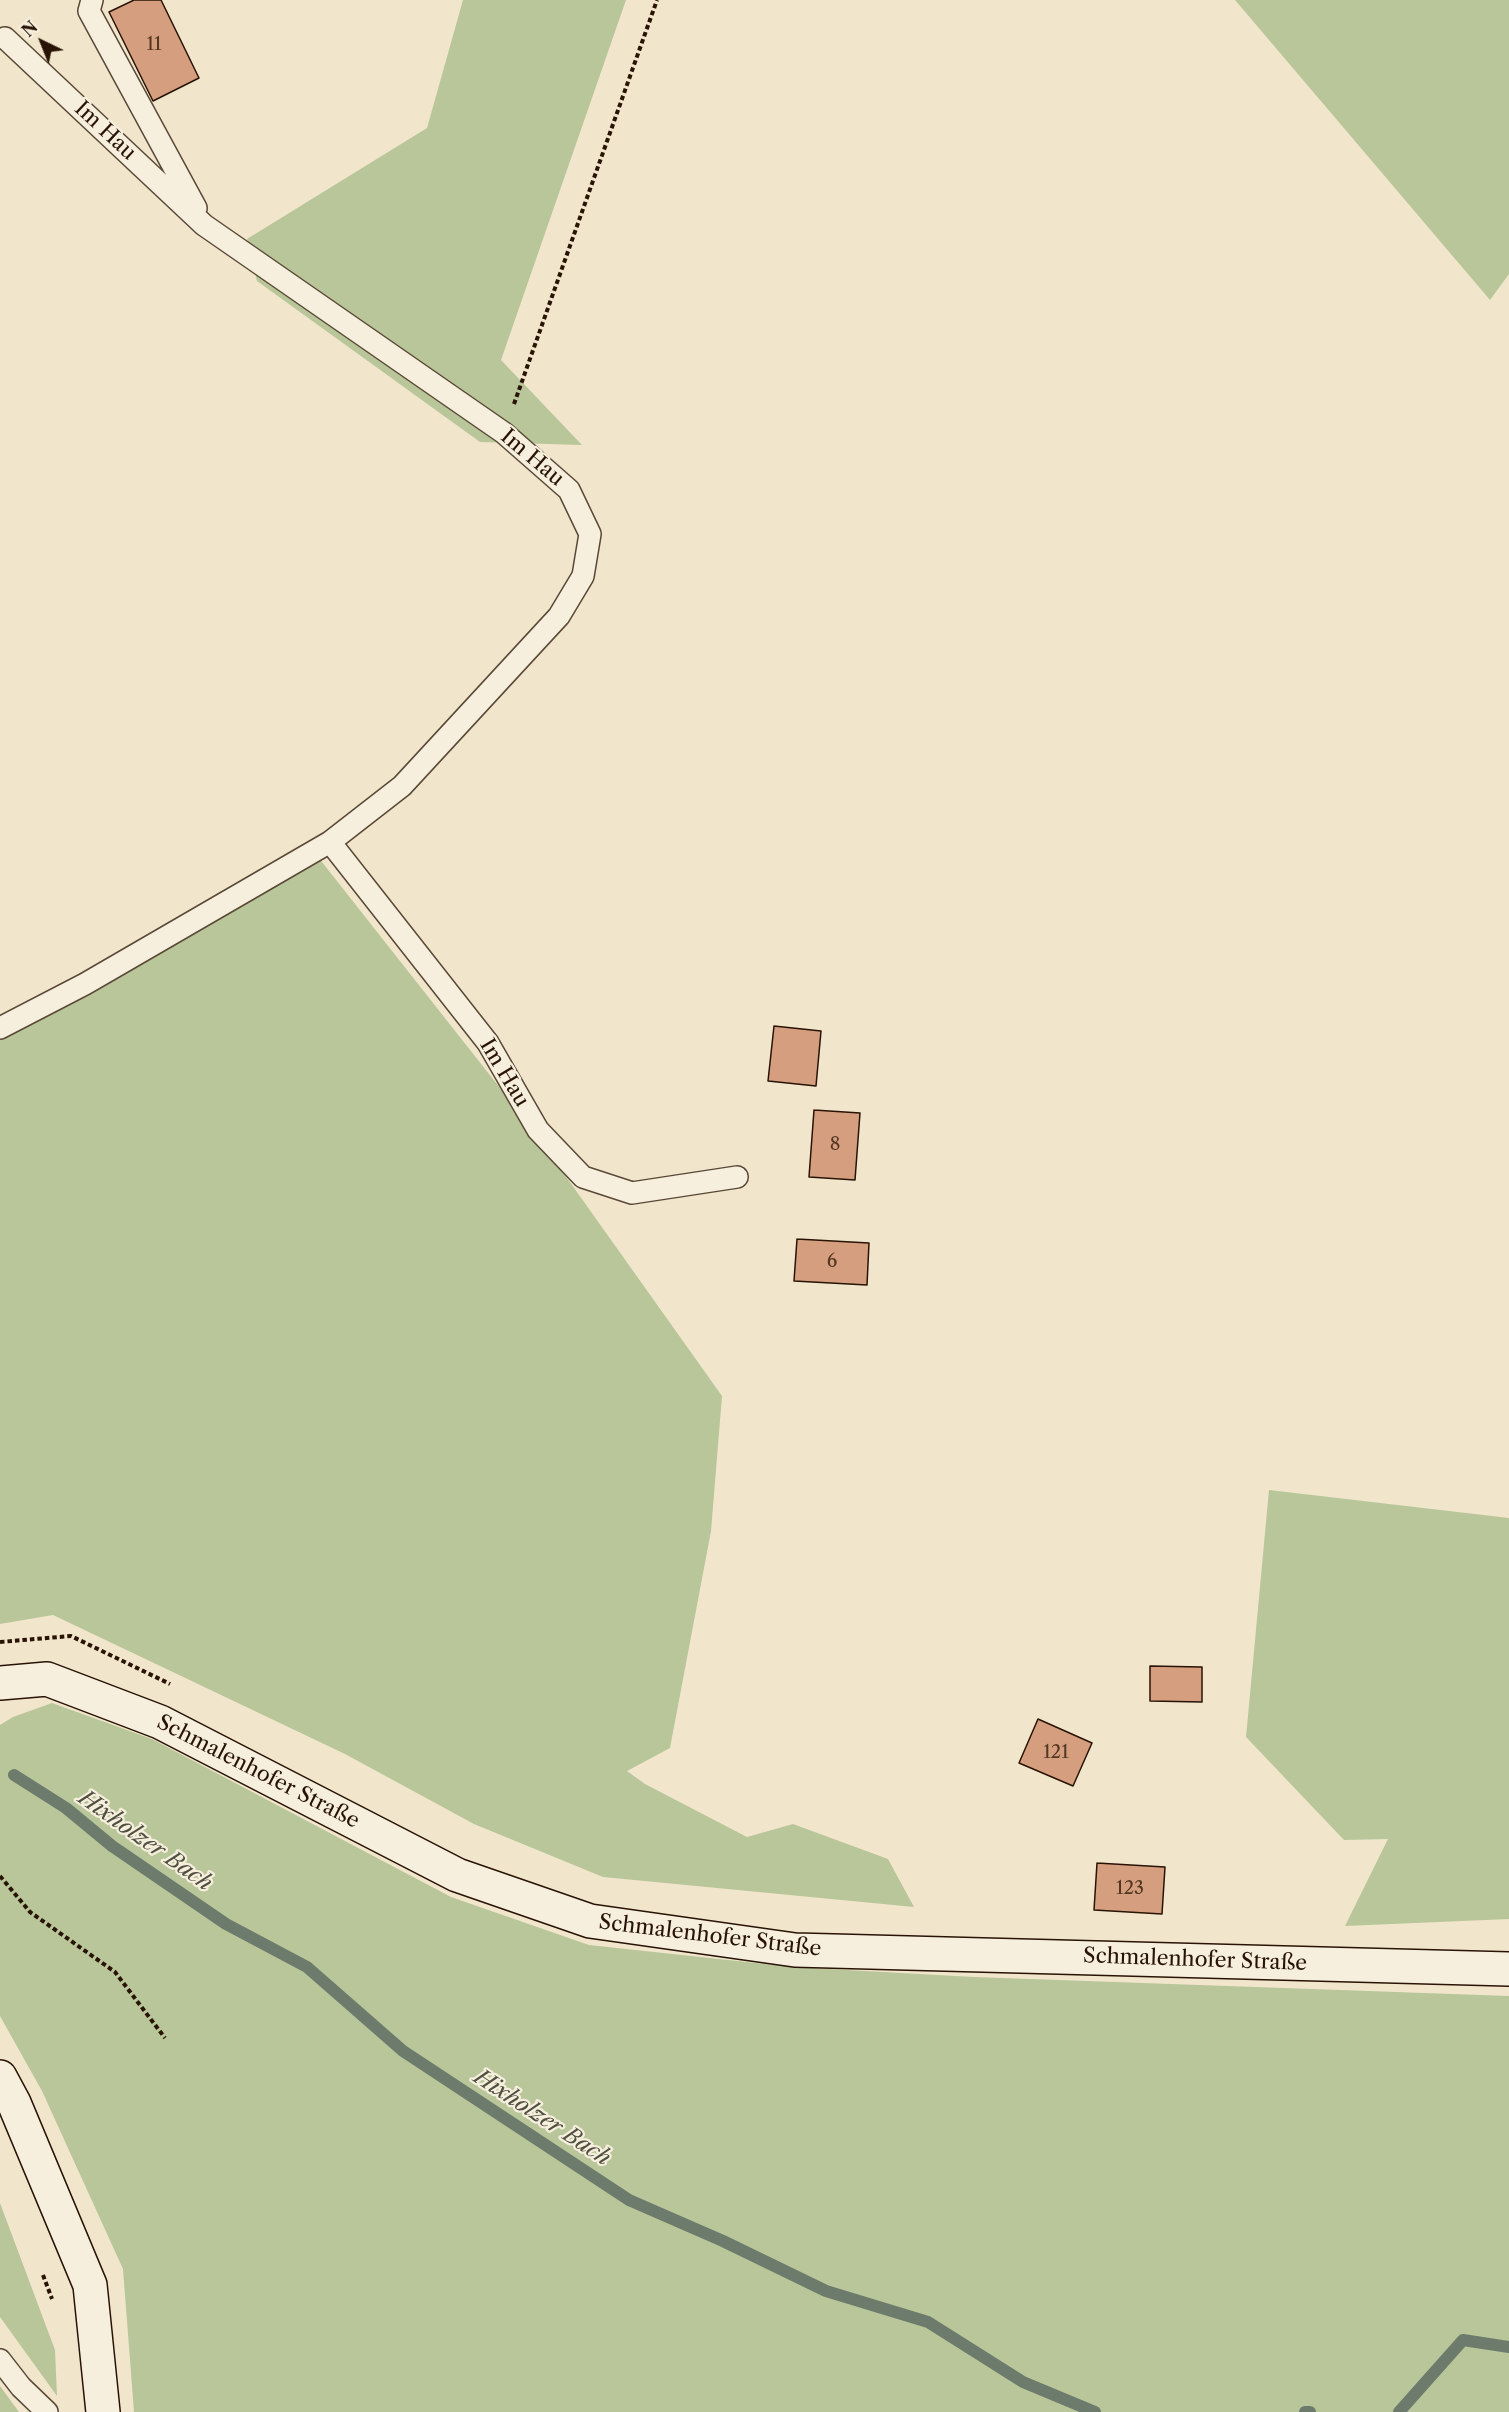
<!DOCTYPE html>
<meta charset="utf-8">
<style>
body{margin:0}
#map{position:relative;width:1509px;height:2412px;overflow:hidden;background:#f1e6cc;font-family:"Libre Caslon Text",serif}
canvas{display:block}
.north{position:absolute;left:12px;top:12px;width:60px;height:60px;-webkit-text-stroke:4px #f6efde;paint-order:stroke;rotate:317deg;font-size:16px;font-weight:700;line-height:24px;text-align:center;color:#281304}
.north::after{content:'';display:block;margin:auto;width:21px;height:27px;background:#281304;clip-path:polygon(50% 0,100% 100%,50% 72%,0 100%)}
</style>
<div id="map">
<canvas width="1509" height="2412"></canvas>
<div class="north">N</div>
</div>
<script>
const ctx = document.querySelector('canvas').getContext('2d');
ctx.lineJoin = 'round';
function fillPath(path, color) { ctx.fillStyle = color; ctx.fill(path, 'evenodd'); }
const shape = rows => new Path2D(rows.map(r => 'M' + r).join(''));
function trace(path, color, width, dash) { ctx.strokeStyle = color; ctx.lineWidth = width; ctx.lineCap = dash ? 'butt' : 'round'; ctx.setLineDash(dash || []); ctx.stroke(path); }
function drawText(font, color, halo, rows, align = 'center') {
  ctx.font = font + ' "Libre Caslon Text",serif'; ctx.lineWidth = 4.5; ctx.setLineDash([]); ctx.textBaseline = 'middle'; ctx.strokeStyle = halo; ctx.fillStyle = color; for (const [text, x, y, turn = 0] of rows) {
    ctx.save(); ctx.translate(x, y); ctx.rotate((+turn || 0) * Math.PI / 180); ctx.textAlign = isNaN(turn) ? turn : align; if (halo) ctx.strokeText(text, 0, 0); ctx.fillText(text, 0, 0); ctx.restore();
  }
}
fillPath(shape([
 [463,0,626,0,501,360,582,445,480,442,257,281,247,239,427,128],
 [1235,0,1509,0,1509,274,1490,300],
 [318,857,530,1126,722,1396,711,1531,670,1748,627,1771,645,1784,747,1837,793,1824,888,1859,914,1907,603,1877,474,1824,345,1754,53,1615,0,1624,0,1039,92,994],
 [1269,1490,1509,1518,1509,1919,1345,1926,1388,1839,1344,1840,1246,1737],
 [52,1703,152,1739,451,1897,589,1945,793,1967,974,1977,1509,1996,1509,2412,134,2412,123,2269,42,2091,0,2016,0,1725,13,1717],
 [0,2203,55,2350,57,2396,0,2317],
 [0,2386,19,2412,0,2412]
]), '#b8c699');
trace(shape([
 [14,1775,66,1808,112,1846,226,1924,307,1967,403,2051,629,2200,723,2241,826,2291,928,2322,1023,2382,1095,2412],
 [1305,2412,1310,2412],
 [1399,2412,1463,2340,1509,2347]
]), '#6d7b6c', 12);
const building = shape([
 [134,0,161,0,199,78,153,101,109,12,134,0],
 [774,1026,821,1031,816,1086,768,1081,774,1026],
 [814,1110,860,1113,855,1180,809,1177,814,1110],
 [797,1239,869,1243,867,1285,794,1281,797,1239],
 [1150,1666,1202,1667,1202,1702,1150,1701,1150,1666],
 [1038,1719,1092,1743,1073,1786,1019,1763,1038,1719],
 [1097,1863,1165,1867,1162,1914,1094,1910,1097,1863]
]);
fillPath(building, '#d59e7e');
trace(building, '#281304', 1.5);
const service = shape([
 [92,0,89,11,196,208],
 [330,842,488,1043,538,1130,583,1177,632,1193,737,1177],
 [0,1028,85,984,330,842,402,786,559,616,583,576,590,534,569,490,504,433,204,225,5,38],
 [0,2360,21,2387,47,2412]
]);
const secondary = shape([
 [0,1683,47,1679,160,1722,457,1875,590,1921,795,1950,1509,1969],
 [0,2077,14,2103,90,2285,103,2412]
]);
trace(service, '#5a4836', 24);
trace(secondary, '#281304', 36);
trace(shape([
 [514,404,657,0],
 [0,1642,71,1636,170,1684],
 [0,1876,30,1912,115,1972,165,2038],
 [43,2275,52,2299]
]), '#281304', 4, [4.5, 3]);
trace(service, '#f6efde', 21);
trace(secondary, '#f6efde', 33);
drawText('18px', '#533622', null, [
 ["11",154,45],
 ["8",835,1145],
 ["6",832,1262],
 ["121",1056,1753],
 ["123",1130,1889]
]);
drawText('21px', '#281304', '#f6efde', [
 ["Im Hau",105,131,43],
 ["Im Hau",532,458,40],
 ["Im Hau",504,1073,59],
 ["Schmalenhofer Straße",258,1772,27],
 ["Schmalenhofer Straße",710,1936,7],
 ["Schmalenhofer Straße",1195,1960,2]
]);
drawText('italic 22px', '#505041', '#f6efde', [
 ["Hixholzer Bach",145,1841,35],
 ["Hixholzer Bach",542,2118,33]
]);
</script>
